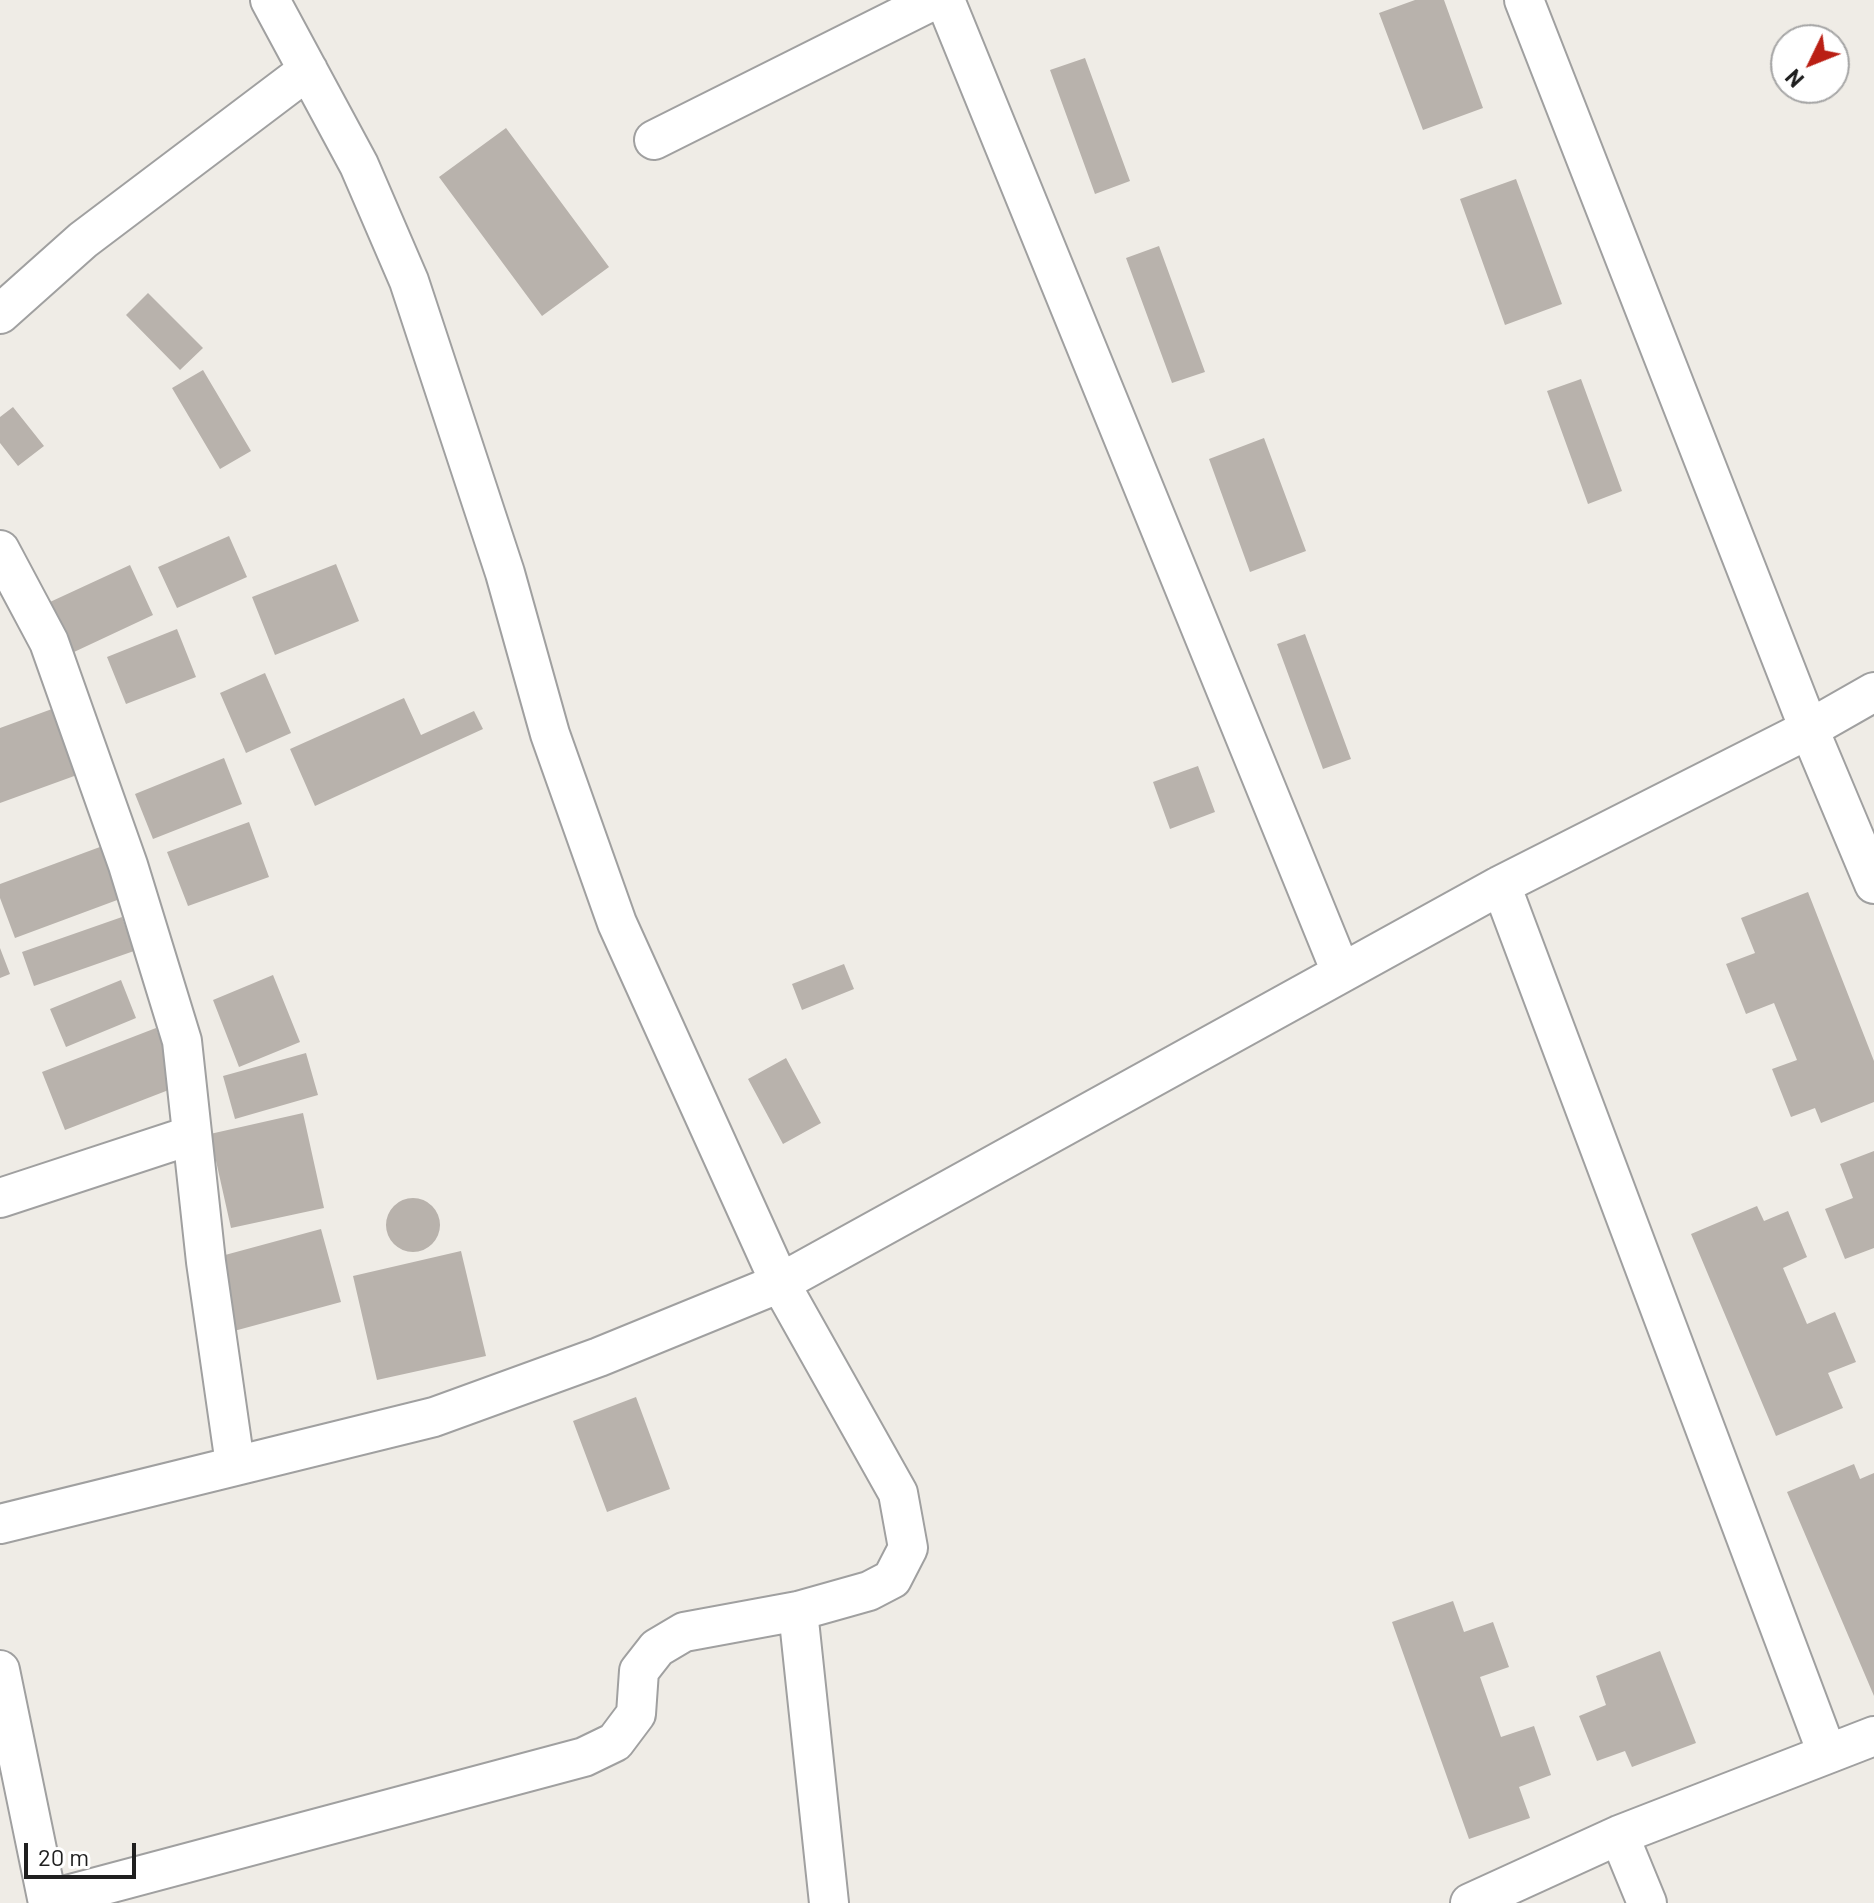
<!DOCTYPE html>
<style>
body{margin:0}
#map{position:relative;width:1874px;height:1903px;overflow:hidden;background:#efece6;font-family:Barlow,sans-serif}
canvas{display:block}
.north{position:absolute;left:1770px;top:24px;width:80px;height:80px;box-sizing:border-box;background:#fff;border:2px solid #a5a5a5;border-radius:50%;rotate:227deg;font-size:22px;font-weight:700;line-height:32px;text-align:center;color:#1f1f1f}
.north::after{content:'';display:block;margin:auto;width:28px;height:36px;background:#ba1f14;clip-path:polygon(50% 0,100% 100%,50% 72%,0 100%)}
.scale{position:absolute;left:24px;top:1843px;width:112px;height:36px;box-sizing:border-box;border:4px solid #1f1f1f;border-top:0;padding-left:10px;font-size:24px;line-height:28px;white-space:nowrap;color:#1f1f1f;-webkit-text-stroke:6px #fff;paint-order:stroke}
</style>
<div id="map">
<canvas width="1874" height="1903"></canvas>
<div class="north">N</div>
<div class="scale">20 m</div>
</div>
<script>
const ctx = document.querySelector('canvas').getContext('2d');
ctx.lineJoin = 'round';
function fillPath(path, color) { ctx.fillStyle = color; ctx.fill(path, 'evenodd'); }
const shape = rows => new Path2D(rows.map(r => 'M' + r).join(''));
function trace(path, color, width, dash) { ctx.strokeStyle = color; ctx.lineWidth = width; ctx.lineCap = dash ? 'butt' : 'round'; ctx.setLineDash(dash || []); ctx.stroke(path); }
fillPath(shape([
 [1415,0,1444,0,1483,108,1423,130,1379,13],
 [1085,58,1130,181,1095,194,1050,70],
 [506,128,609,267,542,316,439,177],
 [1516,179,1562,304,1505,325,1460,199],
 [1159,246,1205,372,1172,383,1126,258],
 [148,293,203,348,180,370,126,315],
 [203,370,251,451,220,469,172,388],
 [1581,379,1622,491,1588,504,1547,391],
 [13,407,44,446,18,466,0,443,0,417],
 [1264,438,1306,551,1250,572,1209,459],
 [229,536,247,577,177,608,158,567],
 [336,564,359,621,275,655,252,597],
 [130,565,153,615,74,652,50,602],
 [177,629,196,677,126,704,107,657],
 [1305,634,1351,759,1323,769,1277,644],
 [265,673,291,733,246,753,220,693],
 [404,698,421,735,474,711,483,729,315,806,290,749],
 [52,709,77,775,0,803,0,728],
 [224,758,242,804,153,839,135,794],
 [1198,766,1215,812,1170,829,1153,782],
 [249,822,269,877,188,906,167,852],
 [108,844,128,896,15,938,0,898,0,884],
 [1808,892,1874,1061,1874,1102,1821,1123,1815,1108,1791,1117,1772,1069,1797,1060,1774,1003,1746,1014,1726,964,1755,953,1741,918],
 [122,917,134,951,34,986,22,952],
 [0,948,10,974,0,978],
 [844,964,854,989,802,1010,792,984],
 [273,975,300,1042,239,1067,213,1000],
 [121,980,136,1018,66,1047,50,1009],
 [156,1028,179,1086,65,1130,42,1072],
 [306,1053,318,1095,235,1119,223,1076],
 [786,1058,821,1123,783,1144,748,1079],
 [303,1113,324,1208,231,1228,210,1134],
 [1874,1151,1874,1248,1845,1259,1825,1209,1853,1198,1840,1164],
 '386 1225a27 27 0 1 1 54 0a27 27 0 1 1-54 0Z',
 [1757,1206,1764,1221,1788,1211,1807,1257,1783,1268,1807,1324,1835,1312,1856,1362,1828,1373,1843,1408,1776,1436,1691,1234],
 [321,1229,341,1302,234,1331,214,1258],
 [461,1251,486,1356,377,1380,353,1276],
 [636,1397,670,1489,607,1512,573,1421],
 [1854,1464,1860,1479,1874,1473,1874,1696,1787,1492],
 [1453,1601,1464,1632,1493,1622,1509,1667,1480,1677,1501,1737,1534,1726,1551,1775,1519,1787,1530,1818,1469,1839,1392,1622],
 [1660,1651,1696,1743,1632,1767,1625,1751,1597,1761,1579,1716,1606,1705,1596,1676]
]), '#b8b2ac');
const minor = shape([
 [945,0,1341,972],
 [1524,0,1809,729,1874,884],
 [654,140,934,0],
 [0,314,83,240,308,70],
 [0,550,49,642,128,865,182,1041,206,1262,235,1464],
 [1501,885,1827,1753],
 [0,1198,192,1135],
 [0,1524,434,1417,599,1357,780,1283,1501,885,1809,729,1874,692],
 [798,1611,829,1903],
 [0,1670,48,1903],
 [1619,1835,1647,1903],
 [48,1900,584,1757,615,1742,636,1714,639,1671,657,1648,684,1632,798,1611,869,1591,892,1579,908,1548,898,1493,780,1283,617,923,550,734,505,573,409,281,359,165,270,0],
 [1470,1903,1619,1835,1874,1736]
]);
trace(minor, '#a0a0a0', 42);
trace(minor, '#fff', 38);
</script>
